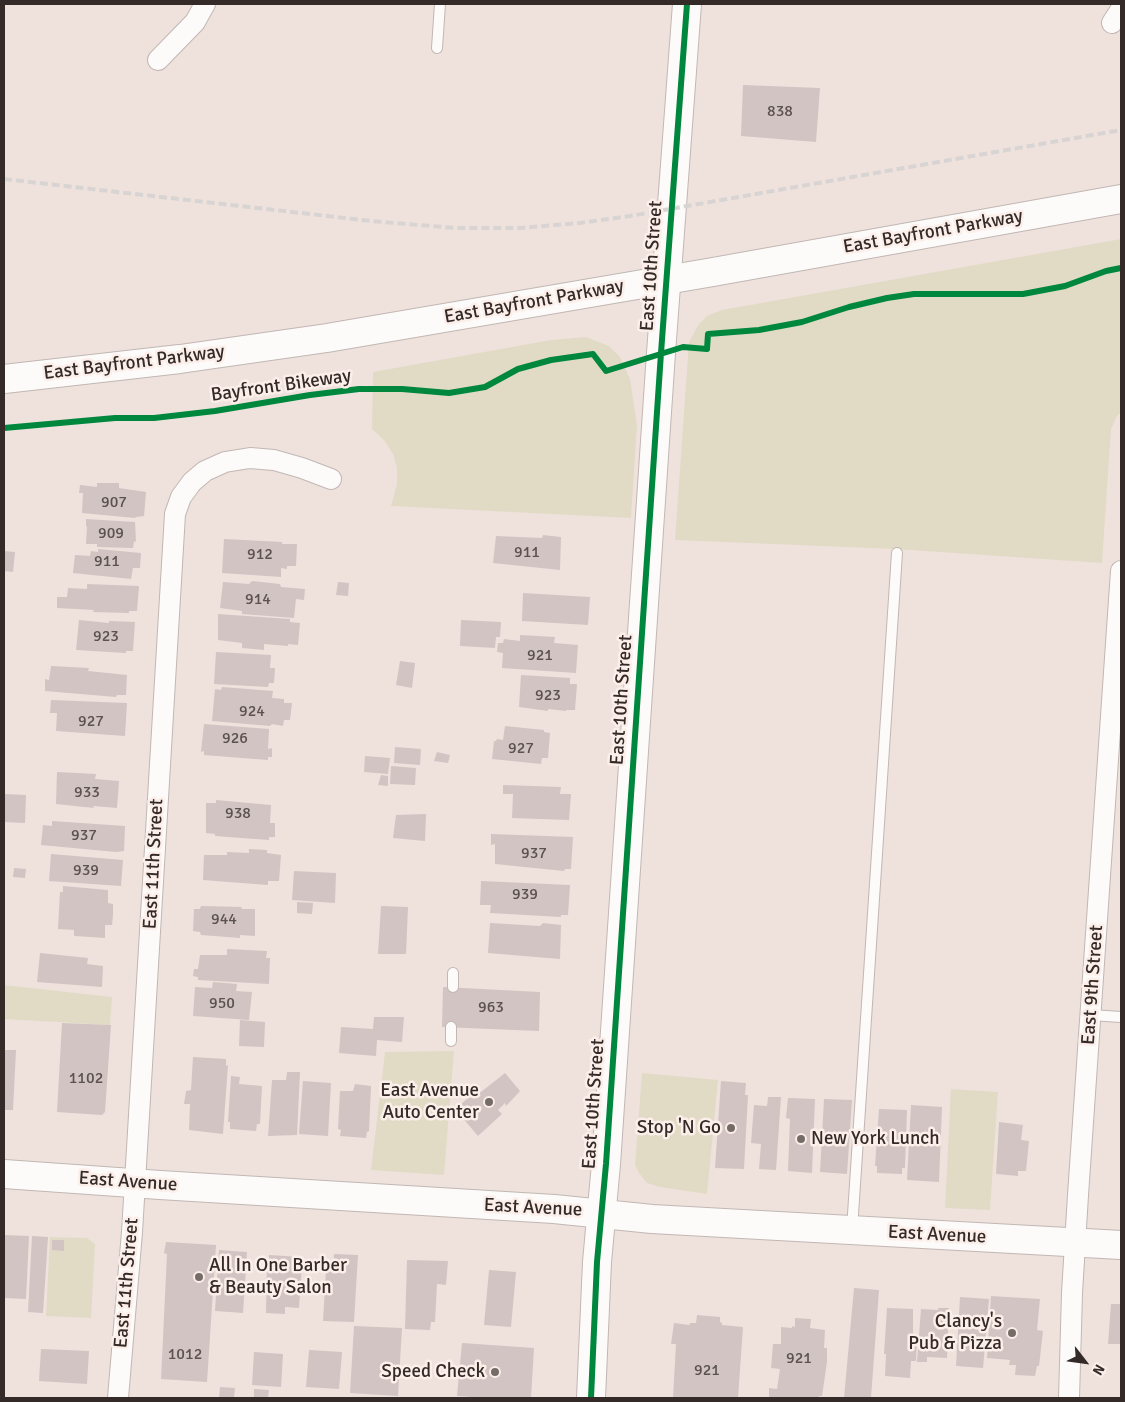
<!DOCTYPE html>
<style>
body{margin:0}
#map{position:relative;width:1125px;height:1402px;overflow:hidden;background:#efe2dd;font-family:Signika,sans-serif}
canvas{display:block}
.frame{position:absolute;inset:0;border:5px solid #342b28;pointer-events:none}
.north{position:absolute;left:1060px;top:1337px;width:50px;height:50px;-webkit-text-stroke:4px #fceee9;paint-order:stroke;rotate:120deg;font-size:14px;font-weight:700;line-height:20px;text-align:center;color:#342b28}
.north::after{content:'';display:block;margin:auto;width:18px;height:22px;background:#342b28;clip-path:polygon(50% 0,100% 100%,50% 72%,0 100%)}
</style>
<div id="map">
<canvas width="1125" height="1402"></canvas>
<div class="frame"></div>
<div class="north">N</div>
</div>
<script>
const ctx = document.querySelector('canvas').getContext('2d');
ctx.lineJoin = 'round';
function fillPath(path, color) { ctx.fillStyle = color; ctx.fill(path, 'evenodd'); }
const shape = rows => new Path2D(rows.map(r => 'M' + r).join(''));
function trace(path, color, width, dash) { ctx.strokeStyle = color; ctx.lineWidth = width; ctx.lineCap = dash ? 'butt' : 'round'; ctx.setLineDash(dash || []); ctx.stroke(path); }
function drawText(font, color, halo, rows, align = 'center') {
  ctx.font = font + ' Signika,sans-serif'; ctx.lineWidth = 5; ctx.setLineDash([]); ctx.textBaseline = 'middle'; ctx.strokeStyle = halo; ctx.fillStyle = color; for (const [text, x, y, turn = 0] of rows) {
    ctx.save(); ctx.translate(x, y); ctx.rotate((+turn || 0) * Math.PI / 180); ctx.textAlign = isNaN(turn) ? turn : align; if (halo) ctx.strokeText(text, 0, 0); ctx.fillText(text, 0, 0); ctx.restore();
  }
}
fillPath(shape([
 [1121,239,1121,412,1117,416,1111,429,1102,563,895,549,675,540,689,342,699,324,707,316,722,310],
 [586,337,609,346,620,357,630,379,637,425,631,518,391,506,397,484,397,468,393,454,384,440,372,429,373,372,551,340],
 [4,985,112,997,110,1025,4,1019],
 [454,1051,444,1175,371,1170,385,1052],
 [642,1073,718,1080,707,1194,660,1187,647,1183,639,1173,635,1165],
 [951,1089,998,1092,990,1210,945,1208],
 [50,1237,87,1238,95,1244,91,1318,46,1316]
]), '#e1dbc6');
fillPath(shape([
 [743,85,820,88,816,142,741,136],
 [97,483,119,483,119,488,146,492,144,516,136,517,135,518,82,513,83,493,79,493,80,485,97,487],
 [86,519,135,522,136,542,134,541,133,548,97,547,97,544,86,544,87,527,86,526],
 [543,535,561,537,560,570,493,563,496,536,542,538],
 [224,539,282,542,282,544,297,544,296,566,287,566,287,569,281,568,281,577,222,573],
 [98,549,141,553,140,568,133,568,131,579,73,573,75,555,90,556,91,551,98,552],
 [4,551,15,552,13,572,4,571],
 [252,581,280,584,281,587,305,589,304,600,296,599,294,618,242,614,242,611,220,608,223,582,249,584],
 [338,582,349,583,348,596,336,595],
 [87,584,139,586,137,611,129,611,129,613,93,612,94,610,57,608,57,597,67,597,68,588,87,589],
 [523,593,590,597,588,625,522,621],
 [218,614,290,619,290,622,300,623,298,645,288,644,288,646,264,644,264,650,242,648,242,643,218,640],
 [79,620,109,623,109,621,135,622,133,651,126,651,126,653,76,650],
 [461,620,501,622,500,637,496,637,495,648,460,646],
 [520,635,555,637,554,643,578,645,576,673,502,668,503,653,497,652,498,643,503,643,504,639,520,641],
 [216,652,271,655,270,668,275,668,274,683,269,683,268,687,214,684],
 [400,661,415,663,412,688,396,685],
 [51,666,89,668,88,671,127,675,126,695,117,695,116,697,45,691,45,679,49,680],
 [521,675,570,678,570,684,577,684,575,710,566,710,566,711,548,709,548,711,519,707],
 [222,687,273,691,272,698,284,699,284,703,292,703,290,720,284,720,283,726,272,724,270,726,212,721,215,689,221,690],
 [51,700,127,703,125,736,56,731,57,713,50,713],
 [204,724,269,729,268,749,272,748,272,757,268,757,268,760,204,755,204,751,201,752],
 [505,726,544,730,544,732,550,733,548,758,542,758,541,764,492,759,494,741,496,741,497,739,503,740],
 [395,747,421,749,420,765,394,763],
 [437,752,450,755,448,763,434,761],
 [365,756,390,758,388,774,364,772],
 [391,766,416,768,415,785,390,784],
 [57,772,96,774,95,779,119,781,117,808,93,806,94,808,56,804],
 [381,775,388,776,388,786,378,785],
 [503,785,561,787,560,794,571,794,569,820,512,818,513,794,503,794],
 [4,794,26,795,25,823,4,822],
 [216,800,271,805,270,823,275,823,275,837,269,837,269,840,215,836,215,834,206,833,206,803,216,803],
 [426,814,425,841,393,838,396,815],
 [52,821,125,826,124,851,116,852,41,845,43,825,52,826],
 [491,834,573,837,571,869,565,869,564,871,495,864,495,844,491,845],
 [249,849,267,850,267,853,281,855,279,881,268,881,268,885,203,880,204,855,227,855,227,852,249,853],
 [51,854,123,860,121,886,49,881],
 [14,868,26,869,25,878,13,877],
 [294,871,336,873,335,903,292,900],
 [481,881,570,885,568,915,561,915,561,917,490,913,491,905,480,905],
 [63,886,108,890,108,903,113,904,113,915,112,925,105,925,105,938,74,936,74,930,58,929,60,892,63,892],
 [297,902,313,903,312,914,297,913],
 [201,906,241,907,242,909,255,909,255,936,240,935,240,938,201,935,200,932,193,931,194,909,200,909],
 [381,906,408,907,406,954,378,954],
 [490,923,540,926,543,923,561,925,560,959,488,953],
 [227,949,267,951,266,958,270,958,269,984,198,980,198,977,193,976,194,969,198,969,200,955,227,955],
 [40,953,88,958,87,964,103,966,102,987,37,982],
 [213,982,237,984,236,991,252,992,249,1020,193,1016,195,987,212,988],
 [443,987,540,992,539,1031,442,1027],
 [374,1017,404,1017,402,1042,377,1040,376,1056,339,1053,341,1027,373,1029],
 [240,1020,265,1022,264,1047,239,1046],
 [62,1023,111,1025,105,1112,102,1115,57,1112],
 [4,1050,16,1050,13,1110,4,1110],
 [193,1057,226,1059,226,1066,228,1065,223,1134,189,1130,190,1104,184,1104,186,1091,191,1090],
 [287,1072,300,1072,297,1135,268,1136,272,1080,286,1080],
 [505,1073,520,1091,509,1103,506,1106,505,1103,498,1110,502,1114,478,1136,455,1109,479,1089,481,1092],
 [231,1076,240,1077,239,1084,262,1086,260,1124,257,1124,256,1131,230,1129,230,1122,228,1122],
 [303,1081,331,1083,328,1136,299,1134],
 [721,1081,746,1083,745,1095,748,1095,744,1169,715,1168],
 [355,1084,371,1086,369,1131,367,1132,366,1138,340,1136,341,1130,338,1129,340,1091,353,1091],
 [768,1097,781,1097,776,1170,759,1169,761,1144,751,1143,754,1105,767,1106],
 [788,1098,815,1099,812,1173,788,1171,790,1119,786,1118],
 [824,1099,852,1100,847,1174,820,1172],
 [911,1105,942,1107,939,1182,907,1180],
 [879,1109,907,1110,905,1168,902,1168,902,1174,877,1173,877,1166,875,1166],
 [999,1122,1023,1125,1021,1140,1029,1141,1026,1171,1018,1171,1018,1176,996,1174],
 [4,1235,29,1236,26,1299,4,1298],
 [32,1236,48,1237,43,1313,28,1312],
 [52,1240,64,1240,64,1251,52,1250],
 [166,1242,216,1245,207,1382,161,1379,167,1254,164,1253],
 [219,1250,247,1252,243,1313,215,1311],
 [334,1254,358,1255,354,1322,323,1321,326,1269,333,1270],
 [269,1255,301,1257,300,1266,302,1266,299,1308,285,1307,285,1314,266,1313,267,1264,269,1265],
 [407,1260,448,1261,446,1285,437,1284,435,1322,431,1322,430,1330,405,1329],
 [489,1270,516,1272,511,1327,484,1325],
 [854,1288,879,1290,871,1398,844,1398],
 [991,1296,1040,1299,1037,1330,1043,1331,1039,1366,1037,1366,1035,1376,1015,1375,1016,1365,1009,1365,1010,1360,987,1358],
 [960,1297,989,1299,983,1368,956,1366],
 [1111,1304,1121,1304,1121,1344,1108,1344],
 [887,1308,913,1309,913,1339,917,1339,916,1361,911,1361,910,1378,885,1376,886,1354,884,1354],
 [938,1308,949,1308,947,1358,927,1357,927,1362,917,1362,921,1309,938,1310],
 [697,1315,720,1317,720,1322,722,1323,722,1325,743,1327,738,1398,673,1398,676,1344,671,1344,674,1323,689,1325,690,1323,696,1323],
 [795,1318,811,1319,810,1328,825,1330,824,1348,827,1348,827,1362,822,1396,819,1396,818,1398,769,1398,769,1388,777,1389,780,1369,771,1368,773,1344,781,1344,781,1327,792,1328,792,1326,795,1327],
 [354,1326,402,1328,398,1396,350,1393],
 [462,1343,534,1348,531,1398,487,1398,457,1396],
 [41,1349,89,1351,87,1384,39,1381],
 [309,1350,342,1352,339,1389,306,1387],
 [254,1352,283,1354,281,1387,252,1385],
 [220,1387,235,1388,234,1398,219,1398],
 [254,1389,269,1390,268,1398,254,1397]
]), '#d1c4c3');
const lane = shape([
 [437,48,440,4],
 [453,987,453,973],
 [1091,1015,1121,1017],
 [451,1041,451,1027],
 [852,1229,897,553]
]);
const street = shape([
 [1112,23,1121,9],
 [158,60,195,22,205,4],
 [118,1398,132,1232,175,514,181,497,192,482,205,471,225,462,250,458,274,460,302,468,331,479],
 [1069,1398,1072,1293,1078,1195,1121,571]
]);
const secondary = shape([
 [4,1174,160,1185,554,1209,652,1219,1121,1245],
 [591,1398,597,1262,606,1164,661,353,687,4]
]);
const highway = shape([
 [4,379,180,359,327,338,713,272,1121,199]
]);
trace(lane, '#c1b7b3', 12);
trace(street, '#c1b7b3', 22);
trace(secondary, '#c1b7b3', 30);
trace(highway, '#c1b7b3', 30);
trace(lane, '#fdfbfa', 10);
trace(street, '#fdfbfa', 20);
trace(secondary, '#fdfbfa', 28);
trace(highway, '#fdfbfa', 28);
trace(shape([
 [4,179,371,221,455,228,520,228,580,223,630,216,1121,130]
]), '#d8d4d3', 4, [8, 4]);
trace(shape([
 [4,428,115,418,154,418,215,411,310,395,359,389,402,389,449,393,485,387,518,369,551,360,593,354,606,371,683,347,707,349,708,334,759,330,802,322,849,307,887,298,914,294,1023,294,1065,286,1106,271,1121,268],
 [591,1398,597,1262,606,1164,661,353,687,4]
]), '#00873e', 6);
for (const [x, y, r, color] of [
 [489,1102,5,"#756b67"],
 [731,1128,5,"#756b67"],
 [801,1139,5,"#756b67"],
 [199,1277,5,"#756b67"],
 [1012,1333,5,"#756b67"],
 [495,1372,5,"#756b67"]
]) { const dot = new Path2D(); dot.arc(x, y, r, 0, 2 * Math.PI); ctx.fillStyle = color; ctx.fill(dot); trace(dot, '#fceee9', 2); }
drawText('16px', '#5b514f', null, [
 ["838",780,112],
 ["907",114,503],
 ["909",111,534],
 ["911",527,553],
 ["912",260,555],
 ["911",107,562],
 ["914",258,600],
 ["923",106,637],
 ["921",540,656],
 ["923",548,696],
 ["924",252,712],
 ["927",91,722],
 ["926",235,739],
 ["927",521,749],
 ["933",87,793],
 ["938",238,814],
 ["937",84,836],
 ["937",534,854],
 ["939",86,871],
 ["939",525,895],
 ["944",224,920],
 ["950",222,1004],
 ["963",491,1008],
 ["1102",86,1079],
 ["1012",185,1355],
 ["921",799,1359],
 ["921",707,1371]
]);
drawText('19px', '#342b28', '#fceee9', [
 ["East Bayfront Parkway",933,232,-10],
 ["East 10th Street",652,266,-86],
 ["East Bayfront Parkway",534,302,-10],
 ["East Bayfront Parkway",134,363,-7],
 ["Bayfront Bikeway",281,386,-8],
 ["East 10th Street",622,700,-86],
 ["East 11th Street",154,864,-87],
 ["East 9th Street",1093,985,-86],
 ["East 10th Street",594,1104,-86],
 ["East Avenue",128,1182,4],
 ["East Avenue",533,1208,3],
 ["East Avenue",937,1235,3],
 ["East 11th Street",127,1283,-85]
]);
drawText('19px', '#342b28', '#fceee9', [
 ["East Avenue",479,1091],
 ["Auto Center",479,1113],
 ["Stop 'N Go",721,1128],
 ["New York Lunch",811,1139,"left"],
 ["All In One Barber",209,1266,"left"],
 ["& Beauty Salon",209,1288,"left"],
 ["Clancy's",1002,1322],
 ["Pub & Pizza",1002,1344],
 ["Speed Check",485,1372]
], 'right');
</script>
